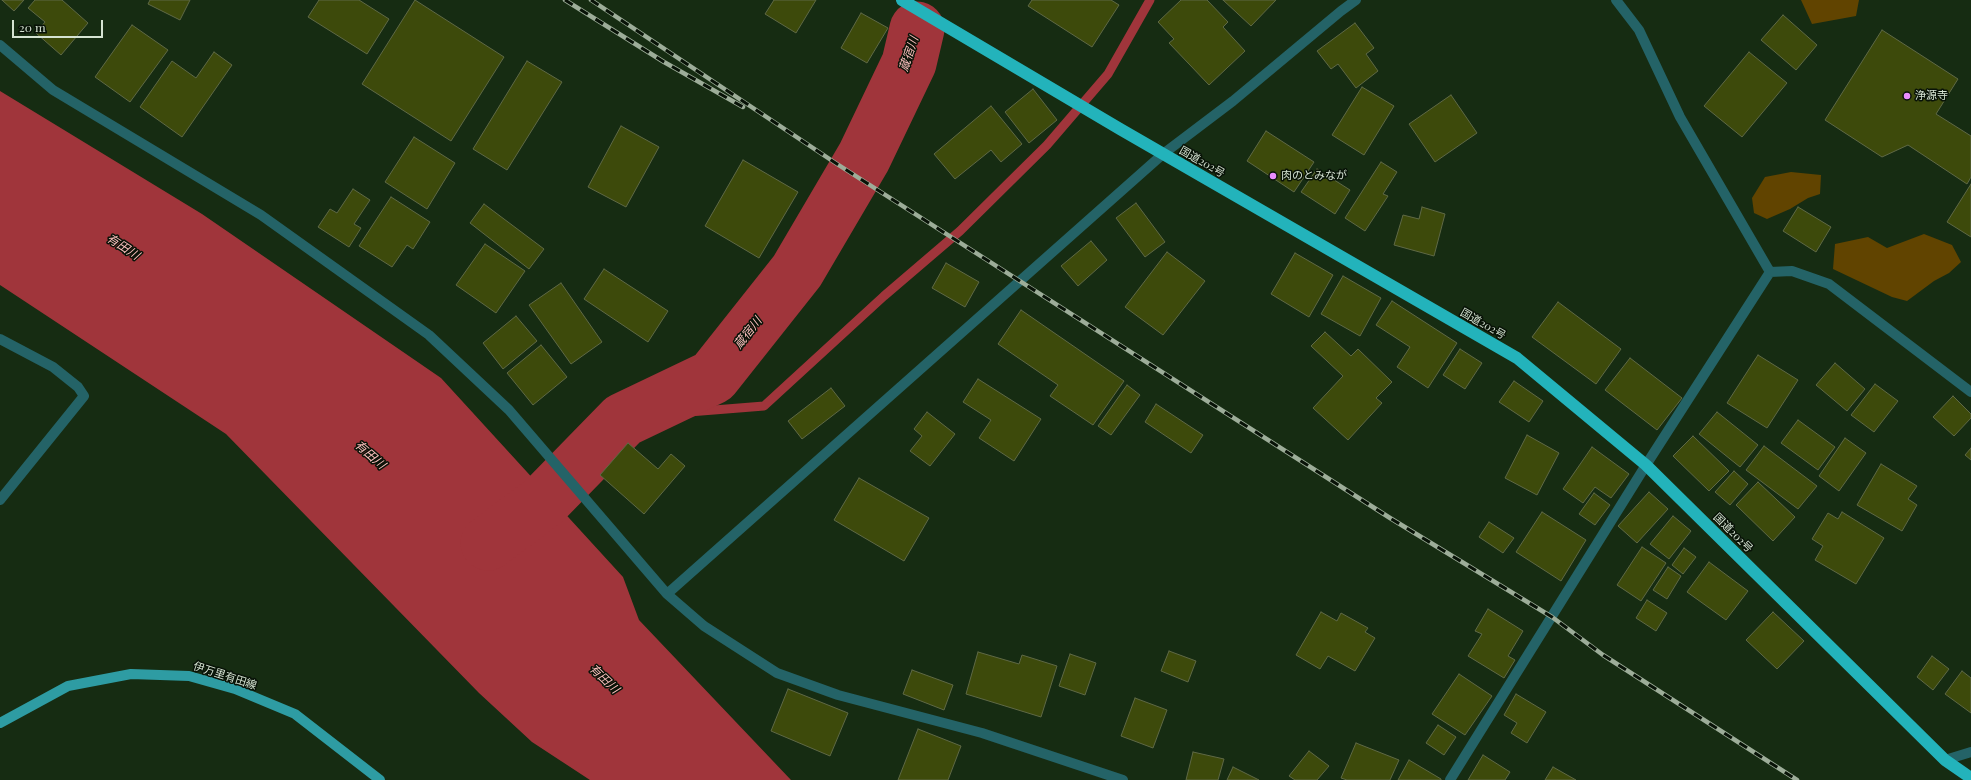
<!DOCTYPE html>
<meta charset="utf-8">
<style>
body{margin:0}
#map{position:relative;width:1971px;height:780px;overflow:hidden;background:#162c12;font-family:"Playfair Display",serif}
canvas{display:block}
.scale{position:absolute;left:12px;top:20px;width:91px;height:18px;box-sizing:border-box;border:2px solid #d5e3d2;border-top:0;padding-left:5px;font-size:12px;line-height:14px;white-space:nowrap;color:#d5e3d2;-webkit-text-stroke:3px #081207;paint-order:stroke}
</style>
<div id="map">
<canvas width="1971" height="780"></canvas>
<div class="scale">20 m</div>
</div>
<script>
const ctx = document.querySelector('canvas').getContext('2d');
ctx.lineJoin = 'round';
function fillPath(path, color) { ctx.fillStyle = color; ctx.fill(path, 'evenodd'); }
const shape = rows => new Path2D(rows.map(r => 'M' + r).join(''));
function trace(path, color, width, dash) { ctx.strokeStyle = color; ctx.lineWidth = width; ctx.lineCap = dash ? 'butt' : 'round'; ctx.setLineDash(dash || []); ctx.stroke(path); }
function drawText(font, color, halo, rows, align = 'center') {
  ctx.font = font + ' "Playfair Display","Noto Sans JP",serif'; ctx.lineWidth = 3; ctx.setLineDash([]); ctx.textBaseline = 'middle'; ctx.strokeStyle = halo; ctx.fillStyle = color; for (const [text, x, y, turn = 0] of rows) {
    ctx.save(); ctx.translate(x, y); ctx.rotate((+turn || 0) * Math.PI / 180); ctx.textAlign = isNaN(turn) ? turn : align; if (halo) ctx.strokeText(text, 0, 0); ctx.fillText(text, 0, 0); ctx.restore();
  }
}
fillPath(shape([
 [1801,0,1859,0,1856,16,1812,24],
 [1791,172,1821,175,1820,194,1808,198,1790,209,1767,219,1754,213,1752,198,1765,177],
 [1924,234,1952,245,1961,262,1949,273,1934,281,1907,301,1892,297,1833,269,1835,244,1868,237,1887,248]
]), '#614400');
fillPath(shape([
 [0,91,202,214,441,378,623,577,639,620,791,780,590,780,532,742,479,693,226,434,0,285]
]), '#a0353b');
trace(shape([
 [552,514,552,505,639,416,764,406,884,296,960,231,1047,145,1108,74,1150,0]
]), '#a0353b', 9);
trace(shape([
 [488,543,543,502,623,420,713,377,797,271,864,157,909,63,917,29]
]), '#a0353b', 55);
const building = shape([
 [2,0,24,0,14,11,2,0],
 [35,0,62,0,88,23,61,55,36,33,45,22,28,8,35,0],
 [150,0,190,0,180,20,148,4,150,0],
 [319,0,359,0,389,19,367,54,308,17,319,0],
 [415,0,504,57,451,141,362,84,415,0],
 [774,0,816,0,796,33,765,14,774,0],
 [1032,0,1111,0,1119,5,1092,47,1028,6,1032,0],
 [1181,0,1207,0,1228,22,1223,27,1245,51,1209,85,1169,43,1174,39,1158,22,1181,0],
 [1223,0,1276,0,1251,26,1223,0],
 [861,13,888,28,867,63,841,48,861,13],
 [1783,15,1817,45,1796,70,1761,40,1783,15],
 [1355,23,1374,48,1366,54,1378,71,1356,88,1338,64,1331,69,1317,51,1355,23],
 [132,25,168,50,130,102,95,77,132,25],
 [1882,30,1958,79,1936,114,1971,136,1971,177,1967,184,1908,145,1882,157,1825,120,1882,30],
 [214,52,232,65,182,137,140,107,172,61,196,78,214,52],
 [1749,52,1787,83,1742,137,1704,106,1749,52],
 [527,61,562,82,507,170,473,149,527,61],
 [1362,87,1394,106,1364,155,1332,135,1362,87],
 [1033,89,1057,120,1029,143,1005,112,1033,89],
 [1451,95,1477,133,1435,162,1409,124,1451,95],
 [991,106,1022,144,1001,162,991,150,955,179,934,154,991,106],
 [621,126,659,147,626,207,588,187,621,126],
 [1266,131,1314,162,1294,192,1247,161,1266,131],
 [414,137,455,163,427,209,385,182,414,137],
 [743,160,798,192,759,258,705,226,743,160],
 [1381,162,1397,172,1383,194,1388,196,1365,231,1345,218,1381,162],
 [1317,169,1350,190,1335,214,1301,192,1317,169],
 [1971,184,1971,237,1947,222,1971,184],
 [353,189,370,200,354,224,361,228,349,247,318,227,330,209,337,213,353,189],
 [391,197,430,222,413,249,407,245,392,267,359,246,391,197],
 [1136,203,1165,242,1145,257,1116,218,1136,203],
 [484,204,544,249,529,269,470,223,484,204],
 [1422,207,1445,214,1434,256,1394,245,1403,215,1419,219,1422,207],
 [1798,207,1831,227,1816,252,1783,231,1798,207],
 [1091,241,1107,260,1078,286,1061,266,1091,241],
 [485,244,525,271,496,313,456,285,485,244],
 [1167,252,1205,281,1163,335,1125,307,1167,252],
 [1295,253,1333,275,1309,317,1271,294,1295,253],
 [946,263,979,282,965,307,932,288,946,263],
 [604,269,668,311,648,342,584,299,604,269],
 [1343,276,1381,298,1360,336,1321,314,1343,276],
 [561,283,602,342,571,364,529,305,561,283],
 [1392,301,1457,343,1428,388,1397,367,1410,347,1376,325,1392,301],
 [1558,302,1621,349,1596,384,1532,337,1558,302],
 [1021,310,1124,381,1093,425,1050,396,1058,385,998,344,1021,310],
 [516,316,537,341,503,369,483,343,516,316],
 [1325,332,1351,356,1358,349,1392,382,1376,398,1382,403,1348,440,1313,408,1343,376,1311,346,1325,332],
 [541,345,567,377,533,405,507,373,541,345],
 [1460,349,1482,363,1465,389,1443,375,1460,349],
 [1758,355,1798,380,1767,428,1727,403,1758,355],
 [1630,358,1682,398,1657,430,1605,390,1630,358],
 [1835,363,1865,389,1847,411,1816,385,1835,363],
 [978,379,1041,419,1014,461,979,438,991,420,963,402,978,379],
 [1514,381,1543,401,1529,422,1499,402,1514,381],
 [1875,384,1898,401,1874,432,1851,415,1875,384],
 [1127,385,1140,395,1111,435,1098,426,1127,385],
 [831,388,845,406,802,439,788,421,831,388],
 [1953,396,1971,414,1971,418,1954,436,1933,417,1953,396],
 [1156,404,1203,435,1191,453,1145,422,1156,404],
 [927,412,955,434,930,466,910,451,922,436,914,429,927,412],
 [1717,412,1758,445,1740,467,1699,434,1717,412],
 [1798,420,1835,447,1818,470,1781,443,1798,420],
 [1527,435,1559,453,1537,495,1505,478,1527,435],
 [1693,436,1729,471,1709,491,1673,456,1693,436],
 [1845,438,1866,453,1839,491,1819,476,1845,438],
 [628,443,658,469,671,454,685,466,644,514,600,475,628,443],
 [1764,446,1817,486,1798,509,1746,470,1764,446],
 [1592,447,1629,474,1611,498,1595,487,1583,503,1563,489,1592,447],
 [1971,448,1971,460,1965,455,1971,448],
 [1881,464,1917,486,1908,499,1917,505,1902,531,1857,505,1881,464],
 [1734,471,1748,484,1730,505,1715,492,1734,471],
 [859,478,929,518,904,561,834,520,859,478],
 [1758,482,1795,517,1773,541,1736,505,1758,482],
 [1649,492,1668,509,1637,543,1618,526,1649,492],
 [1594,493,1610,505,1595,525,1579,514,1594,493],
 [1542,512,1586,540,1561,581,1516,552,1542,512],
 [1842,512,1884,538,1856,584,1815,560,1823,546,1812,539,1828,513,1838,519,1842,512],
 [1673,516,1691,531,1669,559,1650,544,1673,516],
 [1489,522,1514,538,1503,553,1479,537,1489,522],
 [1642,547,1666,563,1641,601,1617,585,1642,547],
 [1684,548,1696,557,1683,574,1672,565,1684,548],
 [1709,562,1748,591,1726,620,1687,592,1709,562],
 [1668,567,1681,576,1667,599,1653,590,1668,567],
 [1647,600,1667,613,1656,631,1636,618,1647,600],
 [1488,609,1523,631,1508,656,1515,660,1504,678,1468,656,1482,634,1475,631,1488,609],
 [1321,612,1337,621,1341,613,1368,628,1365,632,1375,638,1355,671,1328,656,1320,669,1296,655,1321,612],
 [1773,612,1804,641,1777,669,1746,640,1773,612],
 [1169,651,1196,661,1188,682,1161,671,1169,651],
 [978,652,1019,664,1022,655,1057,666,1041,717,966,694,978,652],
 [1070,654,1096,663,1085,695,1059,686,1070,654],
 [1932,656,1949,669,1933,690,1917,677,1932,656],
 [912,670,953,685,944,710,903,694,912,670],
 [1962,671,1971,678,1971,713,1945,694,1962,671],
 [1459,674,1492,696,1465,735,1432,714,1459,674],
 [788,689,848,713,830,756,771,731,788,689],
 [1516,694,1546,712,1527,743,1511,733,1517,723,1504,715,1516,694],
 [1135,698,1167,710,1153,748,1121,736,1135,698],
 [1438,725,1456,737,1444,755,1426,743,1438,725],
 [918,729,961,746,948,780,898,780,918,729],
 [1356,743,1399,760,1390,780,1347,780,1341,778,1356,743],
 [1309,751,1329,766,1317,780,1295,780,1289,776,1309,751],
 [1193,752,1224,759,1218,780,1186,780,1193,752],
 [1483,755,1510,772,1505,780,1468,780,1483,755],
 [1409,760,1441,779,1441,780,1398,780,1409,760],
 [1233,767,1259,780,1227,780,1233,767],
 [1553,767,1576,780,1545,780,1553,767]
]);
fillPath(building, '#3d4a0b');
trace(building, '#5f6946', 1);
trace(shape([
 [0,45,53,90,261,215,429,335,509,410,667,594,704,626,777,673,838,695,982,733,1123,780],
 [1770,272,1792,271,1829,284,1971,392],
 [0,339,53,367,78,387,84,396,0,500],
 [667,594,1163,154,1233,101,1341,11,1356,0],
 [1945,760,1971,752],
 [1450,780,1646,465,1770,272,1680,117,1639,30,1616,0]
]), '#246367', 10);
trace(shape([
 [0,723,68,686,131,674,189,676,235,689,295,714,380,780]
]), '#2e9ca3', 10);
trace(shape([
 [902,0,1120,129,1517,358,1646,465,1945,760,1971,778]
]), '#23b3bb', 12);
const rail = shape([
 [565,0,664,62,743,107],
 [591,0,837,164,1390,518,1552,617,1603,655,1797,780]
]);
trace(rail, '#9dad99', 4.5);
trace(rail, '#081207', 3, [9]);
for (const [x, y, r, color] of [
 [1907,96,4,"#ea8dfc"],
 [1273,176,4,"#ea8dfc"]
]) { const dot = new Path2D(); dot.arc(x, y, r, 0, 2 * Math.PI); ctx.fillStyle = color; ctx.fill(dot); trace(dot, '#081207', 1.5); }
drawText('11px', '#d5e3d2', '#081207', [
 ["浄源寺",1915,96],
 ["肉のとみなが",1281,176]
], 'left');
drawText('11px', '#d5e3d2', '#081207', [
 ["国道202号",1202,162,30],
 ["国道202号",1483,324,30],
 ["国道202号",1733,533,45],
 ["伊万里有田線",225,676,18]
]);
drawText('italic 12px', '#f9bebc', '#081207', [
 ["蔵宿川",909,54,-72],
 ["有田川",123,247,33],
 ["蔵宿川",748,333,-52],
 ["有田川",370,455,41],
 ["有田川",604,679,44]
]);
</script>
